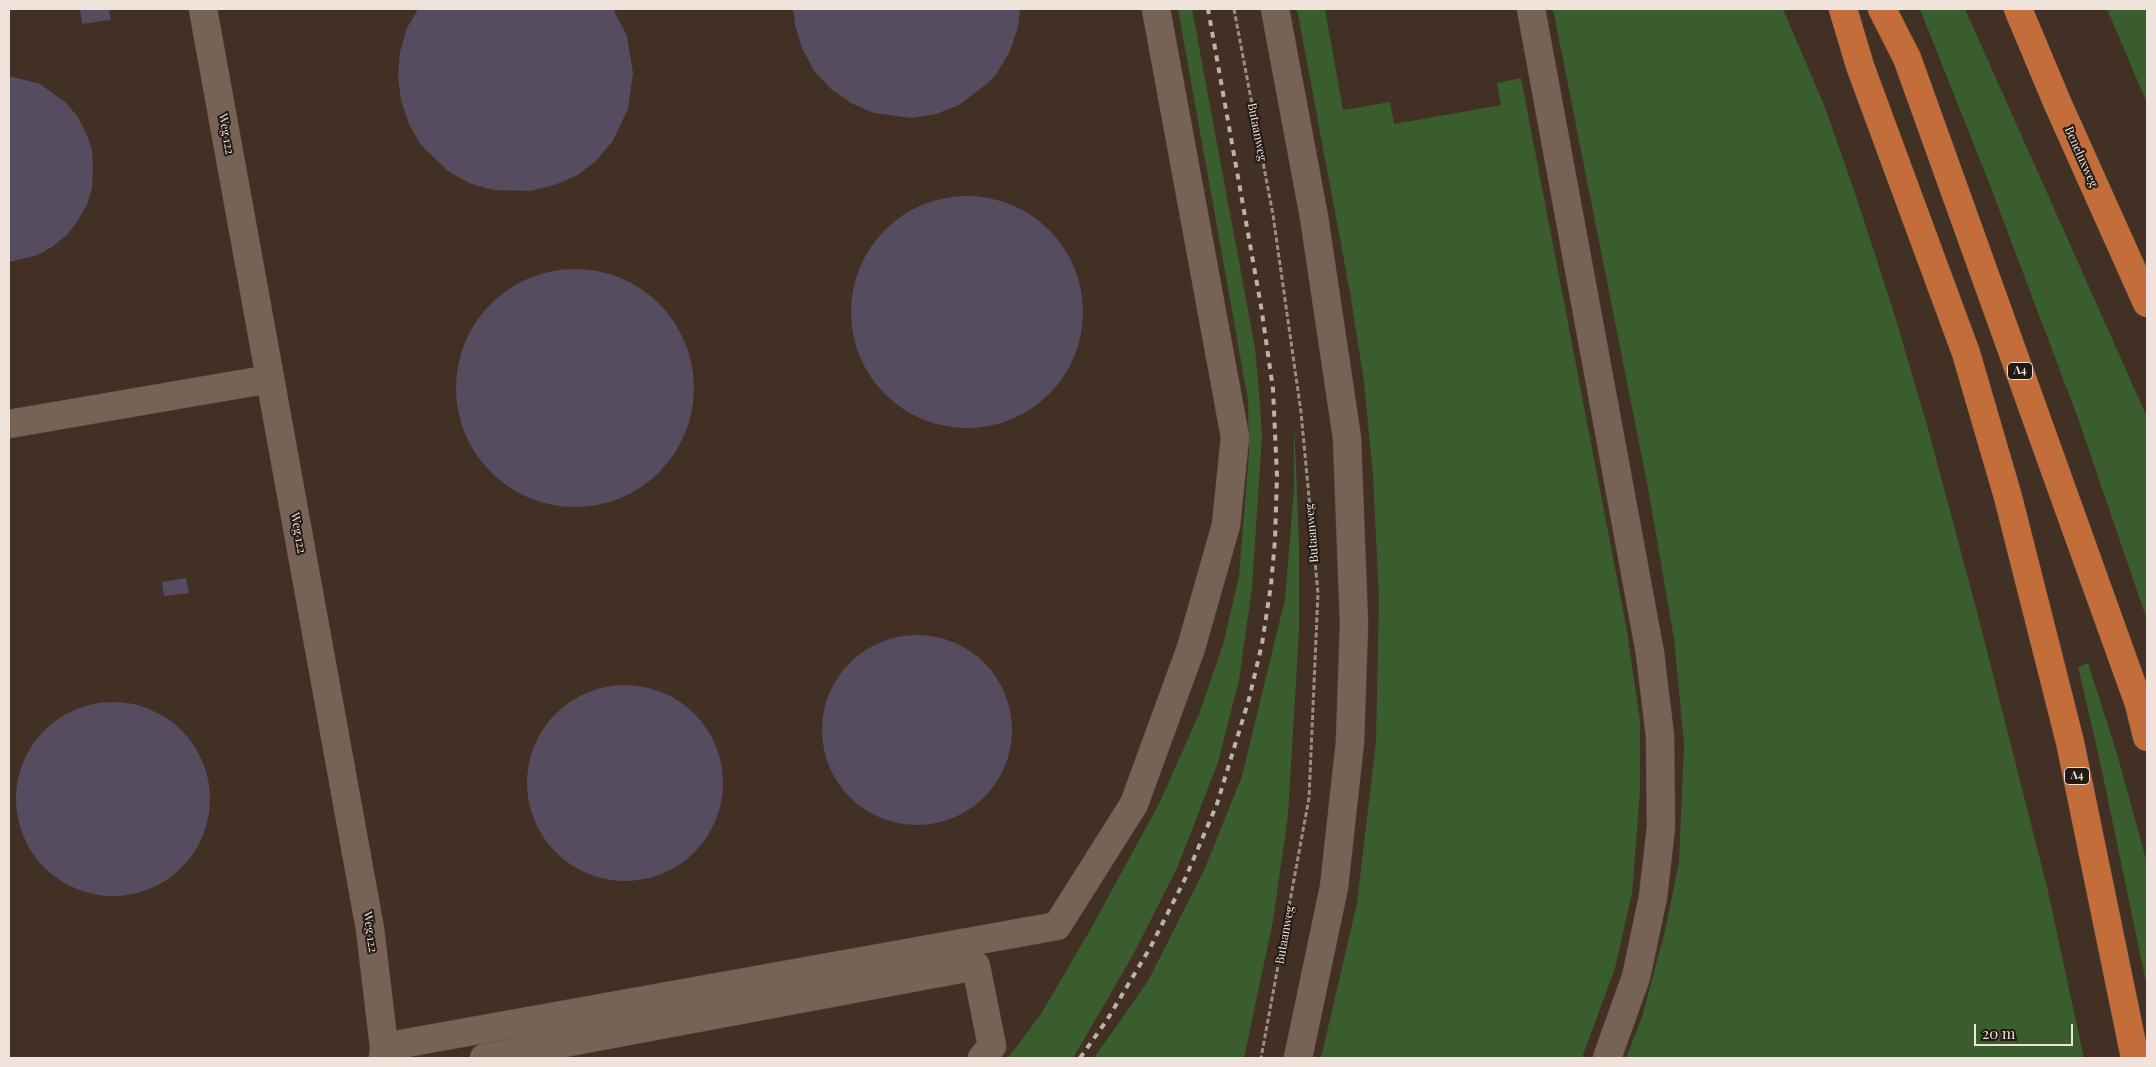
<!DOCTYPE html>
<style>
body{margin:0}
#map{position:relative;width:2156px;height:1067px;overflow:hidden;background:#423024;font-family:"Playfair Display",serif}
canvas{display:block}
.frame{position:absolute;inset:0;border:10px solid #efe3dc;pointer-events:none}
.scale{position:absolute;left:1974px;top:1024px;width:99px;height:22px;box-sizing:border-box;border:2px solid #efe3dc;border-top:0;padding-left:6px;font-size:15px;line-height:18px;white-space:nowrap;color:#efe3dc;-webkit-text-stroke:4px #221a15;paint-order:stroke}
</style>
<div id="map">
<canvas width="2156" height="1067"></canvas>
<div class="frame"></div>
<div class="scale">20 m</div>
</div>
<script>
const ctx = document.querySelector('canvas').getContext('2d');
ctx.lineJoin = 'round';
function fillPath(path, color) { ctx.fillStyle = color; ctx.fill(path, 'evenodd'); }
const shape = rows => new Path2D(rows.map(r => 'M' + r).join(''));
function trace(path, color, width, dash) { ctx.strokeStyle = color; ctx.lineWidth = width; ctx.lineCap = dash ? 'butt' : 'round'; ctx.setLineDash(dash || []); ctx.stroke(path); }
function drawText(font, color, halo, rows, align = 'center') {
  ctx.font = font + ' "Playfair Display",serif'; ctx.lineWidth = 4; ctx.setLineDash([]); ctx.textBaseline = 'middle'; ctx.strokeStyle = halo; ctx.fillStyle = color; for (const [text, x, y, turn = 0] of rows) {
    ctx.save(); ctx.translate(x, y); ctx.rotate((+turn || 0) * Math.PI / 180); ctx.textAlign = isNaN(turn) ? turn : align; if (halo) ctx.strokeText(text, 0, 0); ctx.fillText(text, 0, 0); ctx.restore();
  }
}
fillPath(shape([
 [1178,9,1192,9,1255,348,1259,392,1262,436,1252,588,1239,680,1218,762,1178,866,1133,955,1073,1058,1008,1058,1041,1014,1089,932,1159,804,1199,714,1223,645,1239,576,1249,453,1248,400],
 [1297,9,1325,9,1343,110,1390,102,1394,124,1501,105,1497,83,1521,78,1627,631,1640,721,1640,790,1632,893,1615,968,1582,1058,1321,1058,1357,903,1376,742,1379,599,1373,475,1364,382,1350,292],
 [1553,9,1783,9,1824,105,1854,190,1894,313,1927,425,1976,608,2047,887,2084,1058,1626,1058,1642,1017,1665,931,1679,862,1684,743,1674,639,1648,488],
 [1920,9,1965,9,2147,417,2147,620,2079,421,1990,185],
 [2107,9,2147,9,2147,103],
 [1294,422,1299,542,1299,631,1288,815,1273,921,1244,1058,1094,1058,1148,981,1205,868,1242,776,1285,599,1294,488],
 [2088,663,2117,754,2147,863,2147,987,2099,757,2078,667]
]), '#3a5d2e');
fillPath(shape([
 [80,9,109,9,111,20,82,24],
 [418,9,613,9,627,36,633,73,628,109,612,142,596,161,576,176,554,185,530,191,493,190,469,183,448,171,421,145,409,124,401,100,398,76,400,52,407,28],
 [793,9,1020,9,1018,27,1010,51,997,73,989,82,959,105,936,114,911,118,874,113,851,103,831,89,814,71,802,48,795,25],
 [9,76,40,84,65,102,78,117,86,133,92,150,93,168,92,188,87,205,77,222,67,235,52,247,38,255,9,262],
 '851 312a116 116 0 1 1 232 0a116 116 0 1 1-232 0Z',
 '456 388a119 119 0 1 1 238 0a119 119 0 1 1-238 0Z',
 [186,578,189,593,164,596,162,582],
 '822 730a95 95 0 1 1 190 0a95 95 0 1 1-190 0Z',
 '527 783a98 98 0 1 1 196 0a98 98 0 1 1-196 0Z',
 '16 799a97 97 0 1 1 194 0a97 97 0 1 1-194 0Z'
]), '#564c5f');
const minor = shape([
 [203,9,370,929,384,1047,383,1058],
 [1275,9,1314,217,1347,438,1354,624,1350,742,1334,887,1298,1058],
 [1531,9,1650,653,1660,736,1661,827,1653,897,1636,977,1607,1058],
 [9,424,270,379],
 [384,1047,1057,926,1134,804,1191,648,1226,525,1235,437,1156,9],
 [484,1058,976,966,992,1046,982,1058]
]);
const highway = shape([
 [1843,9,1860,66,1966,353,2008,497,2070,742,2135,1058],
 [1882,9,1907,58,2139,704,2147,737],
 [2018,9,2057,102,2147,303]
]);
trace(minor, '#5c4c43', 29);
trace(highway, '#5c4c43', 29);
trace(shape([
 [1234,9,1273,215,1301,412,1318,593,1309,798,1261,1058]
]), '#9c8d84', 3, [5, 2.5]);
trace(minor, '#776356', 28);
trace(highway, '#c26d3a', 28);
trace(shape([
 [1080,1058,1107,1020,1150,948,1185,879,1217,804,1249,699,1262,644,1271,585,1275,540,1277,476,1273,389,1261,306,1208,9]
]), '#beb1a8', 4, [6, 6]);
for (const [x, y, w] of [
 [2020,371,25],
 [2077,776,25]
]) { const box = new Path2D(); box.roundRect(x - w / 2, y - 8.5, w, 17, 4); ctx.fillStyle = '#221a15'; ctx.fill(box); trace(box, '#efe3dc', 1); }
drawText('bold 11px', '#efe3dc', null, [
 ["A4",2020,371],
 ["A4",2077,776]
]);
drawText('12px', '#efe3dc', '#221a15', [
 ["Butaanweg",1257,132,79],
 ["Weg 122",226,134,80],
 ["Beneluxweg",2081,157,66],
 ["Weg 122",298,533,80],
 ["Butaanweg",1312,533,-95],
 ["Weg 122",370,932,82],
 ["Butaanweg",1285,935,-80]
]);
</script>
